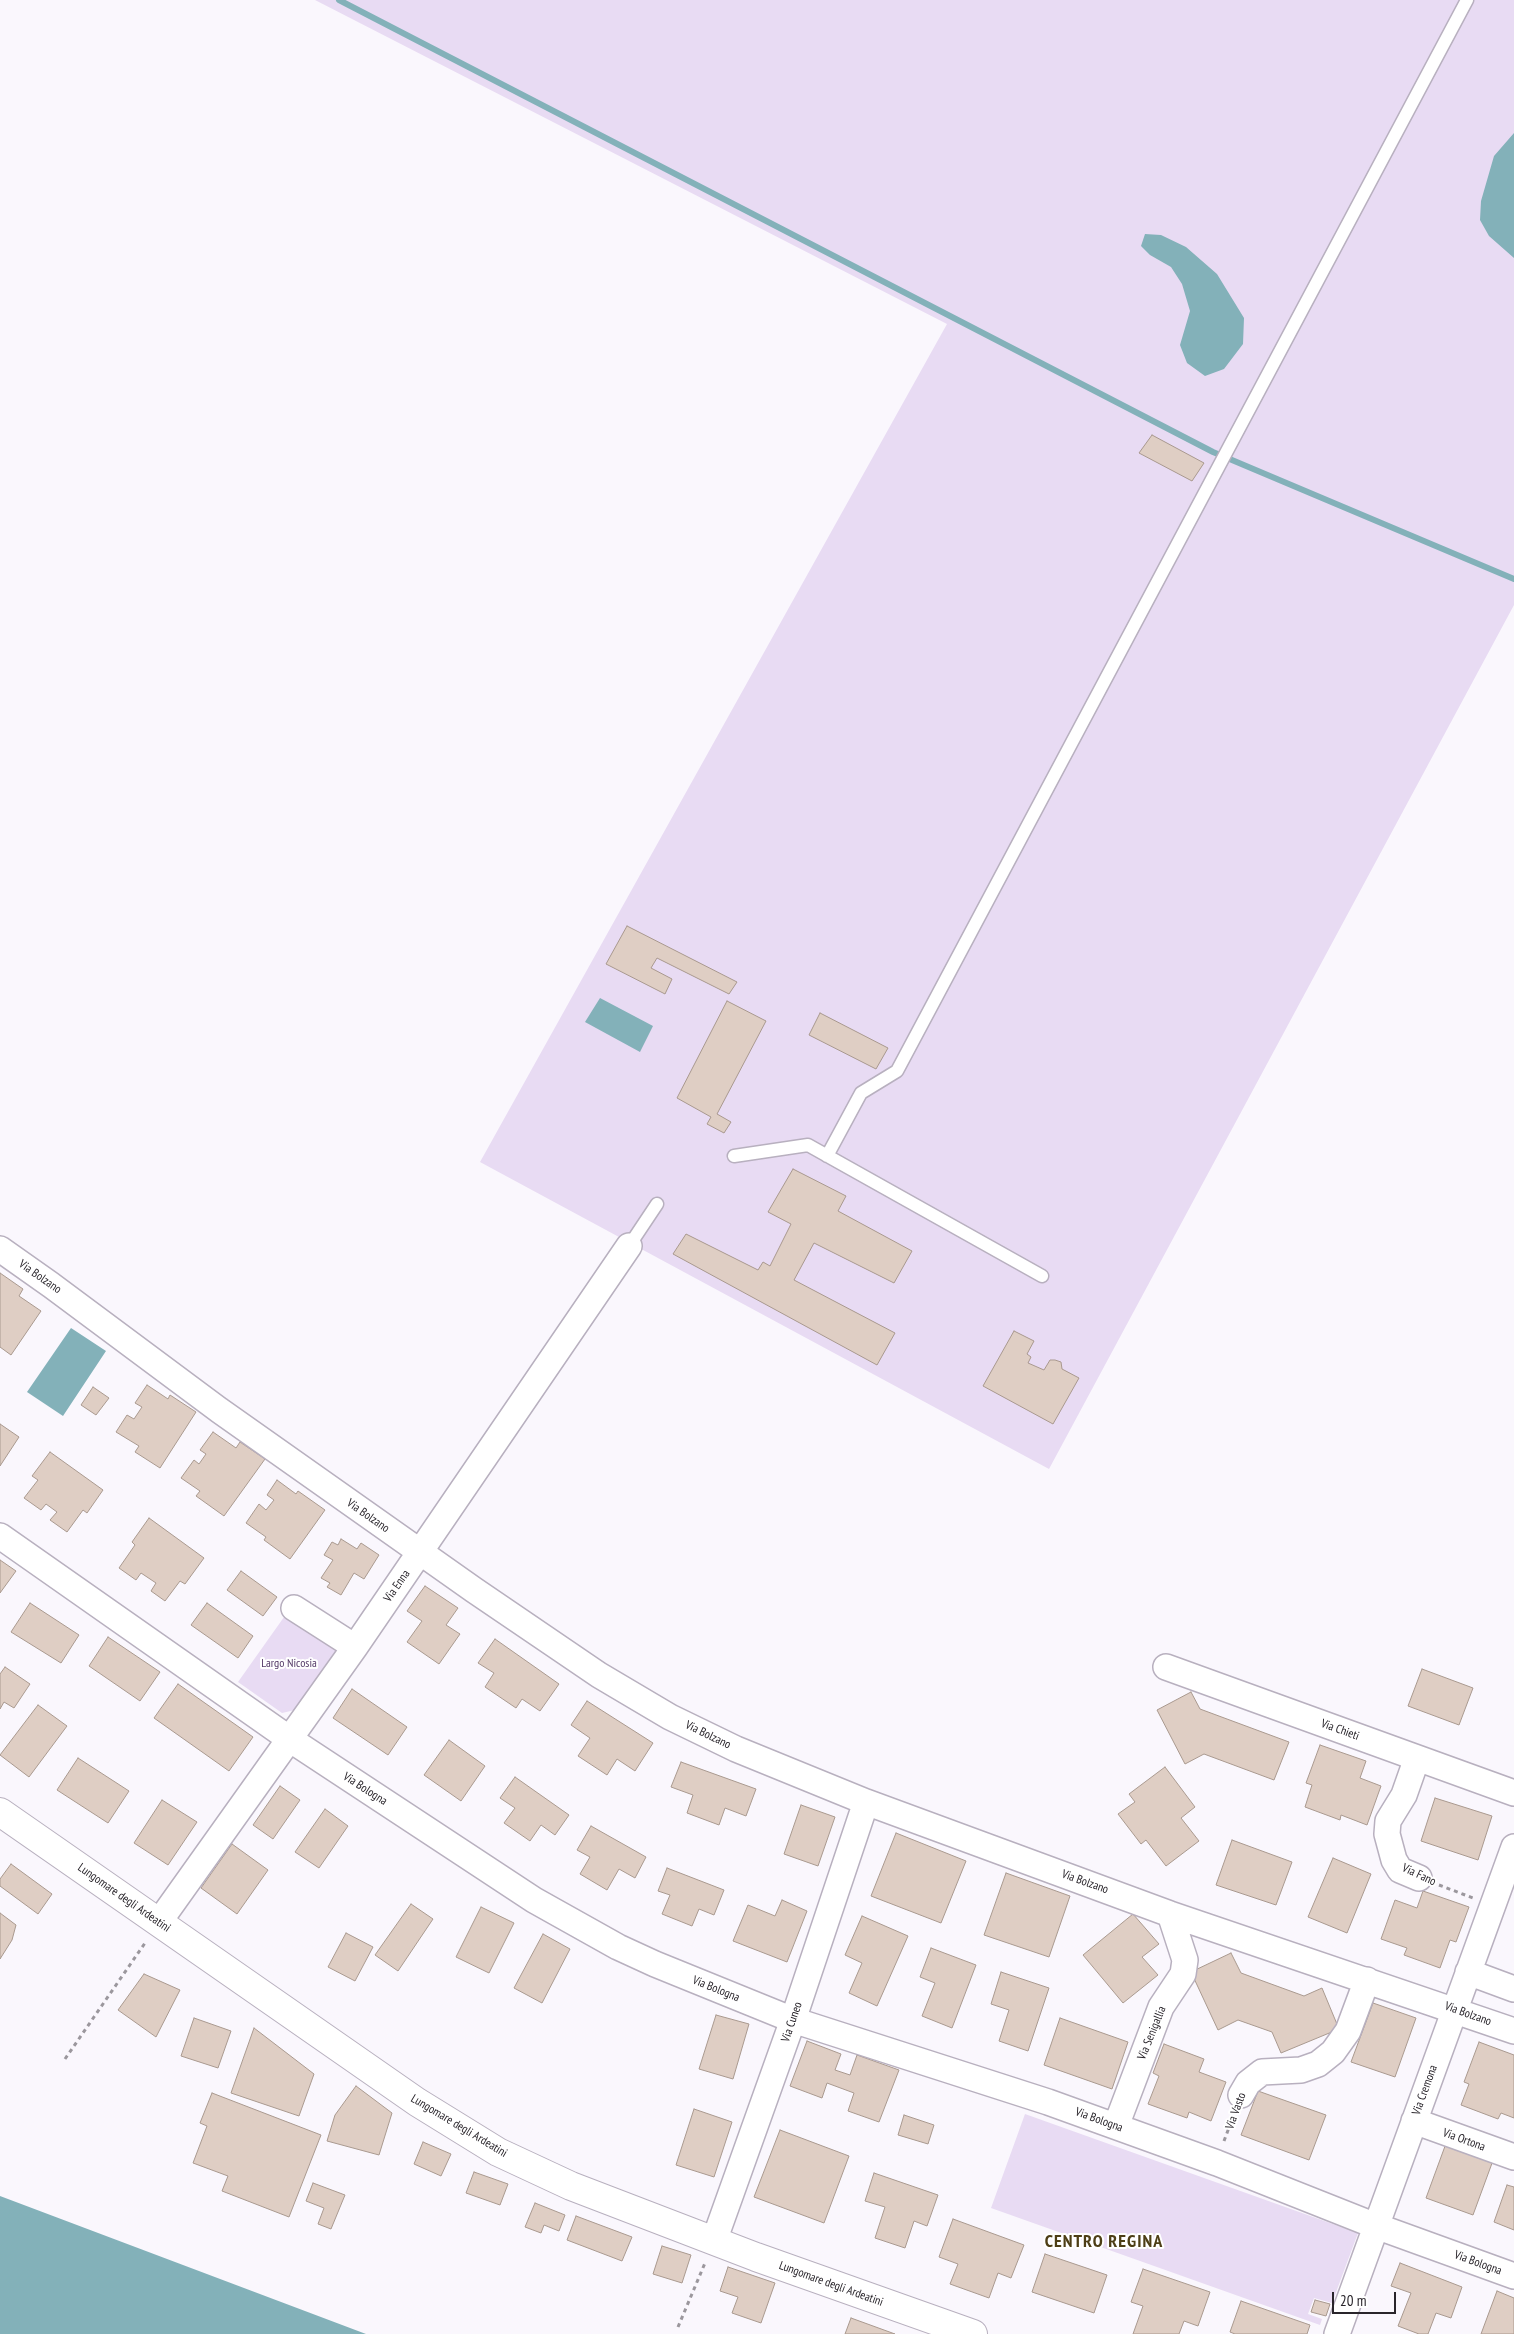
<!DOCTYPE html>
<style>
body{margin:0}
#map{position:relative;width:1514px;height:2334px;overflow:hidden;background:#faf7fd;font-family:"PT Sans Narrow",sans-serif}
canvas{display:block}
.scale{position:absolute;left:1332px;top:2292px;width:64px;height:22px;box-sizing:border-box;border:2px solid #29252b;border-top:0;padding-left:6px;font-size:15px;line-height:18px;white-space:nowrap;color:#29252b;-webkit-text-stroke:4px #fff;paint-order:stroke}
</style>
<div id="map">
<canvas width="1514" height="2334"></canvas>
<div class="scale">20 m</div>
</div>
<script>
const ctx = document.querySelector('canvas').getContext('2d');
ctx.lineJoin = 'round';
function fillPath(path, color) { ctx.fillStyle = color; ctx.fill(path, 'evenodd'); }
const shape = rows => new Path2D(rows.map(r => 'M' + r).join(''));
function trace(path, color, width, dash) { ctx.strokeStyle = color; ctx.lineWidth = width; ctx.lineCap = dash ? 'butt' : 'round'; ctx.setLineDash(dash || []); ctx.stroke(path); }
function drawText(font, color, halo, rows, align = 'center') {
  ctx.font = font + ' "PT Sans Narrow",sans-serif'; ctx.lineWidth = 4; ctx.setLineDash([]); ctx.textBaseline = 'middle'; ctx.strokeStyle = halo; ctx.fillStyle = color; for (const [text, x, y, turn = 0] of rows) {
    ctx.save(); ctx.translate(x, y); ctx.rotate((+turn || 0) * Math.PI / 180); ctx.textAlign = isNaN(turn) ? turn : align; if (halo) ctx.strokeText(text, 0, 0); ctx.fillText(text, 0, 0); ctx.restore();
  }
}
fillPath(shape([
 [315,0,1514,0,1514,605,1049,1469,480,1162,947,324],
 [289,1610,340,1646,295,1710,282,1713,238,1682],
 [1025,2114,1358,2233,1332,2303,1314,2298,1308,2314,1322,2319,1320,2325,991,2208]
]), '#e8dbf3');
fillPath(shape([
 [1514,133,1514,258,1489,236,1480,220,1481,201,1494,156],
 [1145,234,1161,235,1186,247,1217,274,1244,318,1243,344,1224,369,1205,376,1187,363,1180,345,1190,311,1182,284,1171,267,1150,255,1141,246],
 [600,998,653,1026,640,1052,585,1022],
 [71,1328,106,1351,63,1416,27,1392],
 [0,2196,366,2334,0,2334]
]), '#83b1b9');
trace(shape([
 [339,0,1213,452,1514,579]
]), '#83b1b9', 6);
const building = shape([
 [1152,435,1204,463,1192,481,1139,453,1152,435],
 [627,926,737,982,729,994,657,958,651,968,672,979,665,994,606,964,627,926],
 [727,1001,766,1021,717,1114,731,1122,724,1133,707,1124,711,1117,677,1098,727,1001],
 [820,1013,888,1048,876,1069,809,1035,820,1013],
 [793,1169,846,1196,838,1211,912,1251,894,1283,814,1243,794,1280,895,1333,877,1365,673,1254,686,1234,758,1270,763,1262,770,1266,791,1224,768,1212,793,1169],
 [0,1273,23,1289,19,1296,41,1311,11,1355,0,1347,0,1273],
 [1014,1331,1034,1341,1027,1354,1031,1357,1028,1363,1044,1370,1050,1360,1055,1360,1061,1362,1062,1369,1079,1378,1053,1424,983,1386,1014,1331],
 [147,1385,168,1399,170,1395,196,1412,160,1468,135,1452,139,1446,116,1432,127,1415,134,1419,142,1407,135,1403,147,1385],
 [93,1387,109,1398,96,1415,81,1405,93,1387],
 [0,1424,19,1437,0,1466,0,1424],
 [213,1432,236,1448,240,1442,265,1459,224,1516,196,1496,200,1491,181,1478,194,1460,199,1464,206,1454,200,1450,213,1432],
 [50,1452,103,1490,87,1513,83,1510,67,1532,50,1520,57,1512,46,1504,41,1510,24,1498,38,1480,32,1476,50,1452],
 [277,1480,296,1494,298,1491,325,1510,290,1559,264,1540,266,1537,246,1523,259,1504,266,1510,274,1500,267,1495,277,1480],
 [149,1518,204,1558,185,1584,180,1581,165,1601,151,1591,156,1583,141,1573,136,1580,119,1568,135,1545,132,1542,149,1518],
 [341,1539,357,1549,361,1543,379,1555,364,1579,354,1573,341,1595,327,1587,330,1583,321,1578,333,1560,324,1555,332,1542,338,1545,341,1539],
 [0,1560,16,1571,0,1593,0,1560],
 [241,1571,277,1597,263,1616,227,1590,241,1571],
 [425,1586,458,1608,446,1625,460,1634,439,1664,407,1642,422,1621,407,1611,425,1586],
 [30,1603,79,1635,61,1663,11,1632,30,1603],
 [207,1603,253,1636,238,1658,191,1625,207,1603],
 [108,1637,160,1672,140,1701,89,1666,108,1637],
 [495,1639,559,1684,540,1711,522,1699,516,1708,485,1687,494,1673,478,1663,495,1639],
 [5,1667,30,1684,14,1708,4,1702,0,1709,0,1674,5,1667],
 [1422,1669,1473,1688,1459,1725,1408,1706,1422,1669],
 [178,1684,253,1737,229,1771,154,1718,178,1684],
 [352,1689,407,1727,388,1755,333,1718,352,1689],
 [1191,1692,1200,1709,1289,1742,1274,1780,1204,1754,1185,1764,1157,1710,1191,1692],
 [587,1701,653,1743,635,1771,617,1759,607,1775,578,1756,590,1738,571,1725,587,1701],
 [38,1705,67,1726,29,1777,0,1755,38,1705],
 [449,1740,485,1766,461,1801,424,1775,449,1740],
 [1320,1745,1366,1761,1360,1778,1381,1786,1367,1825,1341,1815,1340,1820,1305,1807,1312,1785,1306,1783,1320,1745],
 [78,1758,129,1791,108,1823,57,1790,78,1758],
 [681,1762,756,1789,746,1816,725,1808,719,1825,687,1813,693,1795,671,1787,681,1762],
 [1165,1767,1195,1807,1181,1818,1199,1841,1166,1866,1146,1840,1141,1844,1118,1814,1135,1802,1129,1794,1165,1767],
 [515,1777,569,1815,555,1835,541,1825,530,1841,504,1823,515,1808,500,1798,515,1777],
 [280,1786,300,1800,273,1839,253,1825,280,1786],
 [1435,1798,1492,1816,1478,1860,1421,1841,1435,1798],
 [162,1800,197,1822,168,1865,134,1843,162,1800],
 [801,1805,835,1817,818,1866,784,1854,801,1805],
 [325,1809,348,1826,319,1868,295,1852,325,1809],
 [591,1826,646,1857,635,1878,619,1869,607,1890,580,1874,590,1857,577,1850,591,1826],
 [896,1833,966,1861,941,1923,871,1896,896,1833],
 [1232,1840,1292,1862,1276,1905,1216,1885,1232,1840],
 [232,1844,268,1870,237,1914,201,1888,232,1844],
 [1333,1858,1371,1874,1347,1933,1308,1917,1333,1858],
 [11,1864,52,1894,38,1914,0,1886,0,1879,11,1864],
 [667,1868,724,1890,714,1915,699,1909,692,1926,662,1914,670,1895,658,1891,667,1868],
 [1006,1873,1070,1896,1049,1957,984,1935,1006,1873],
 [1423,1891,1469,1907,1456,1942,1450,1940,1440,1968,1404,1955,1407,1948,1381,1939,1395,1900,1417,1908,1423,1891],
 [782,1900,807,1911,787,1962,733,1941,748,1905,775,1916,782,1900],
 [411,1904,433,1919,398,1971,375,1955,411,1904],
 [481,1907,514,1923,489,1973,456,1957,481,1907],
 [0,1913,16,1925,12,1940,0,1959,0,1913],
 [1133,1914,1159,1944,1142,1957,1158,1975,1123,2003,1083,1955,1133,1914],
 [862,1916,908,1936,877,2006,849,1993,862,1963,845,1955,862,1916],
 [346,1933,373,1947,355,1981,328,1967,346,1933],
 [543,1934,570,1949,542,2003,514,1988,543,1934],
 [931,1948,976,1965,952,2028,922,2016,935,1983,920,1977,931,1948],
 [1231,1953,1241,1973,1304,1996,1322,1988,1339,2029,1281,2053,1272,2032,1238,2020,1218,2030,1191,1972,1231,1953],
 [1001,1972,1049,1988,1028,2051,999,2041,1009,2010,991,2004,1001,1972],
 [144,1974,180,1990,156,2037,118,2010,144,1974],
 [1373,2003,1416,2018,1395,2077,1351,2062,1373,2003],
 [716,2015,749,2024,733,2079,699,2069,716,2015],
 [194,2018,231,2031,218,2068,181,2056,194,2018],
 [1060,2018,1128,2042,1112,2089,1044,2065,1060,2018],
 [254,2028,314,2074,299,2116,231,2093,254,2028],
 [807,2041,841,2054,835,2070,850,2075,857,2055,899,2070,879,2122,848,2111,854,2093,827,2083,822,2098,790,2086,807,2041],
 [1479,2042,1514,2055,1514,2118,1501,2113,1498,2119,1461,2105,1469,2084,1464,2082,1479,2042],
 [1164,2044,1204,2059,1199,2072,1226,2082,1211,2121,1189,2112,1187,2118,1148,2104,1159,2076,1153,2073,1164,2044],
 [356,2086,392,2113,379,2155,327,2141,335,2115,356,2086],
 [1258,2091,1326,2115,1309,2160,1241,2135,1258,2091],
 [212,2093,321,2135,289,2217,222,2191,228,2176,193,2163,207,2126,200,2123,212,2093],
 [694,2109,732,2122,714,2177,676,2165,694,2109],
 [904,2115,934,2125,928,2144,898,2135,904,2115],
 [780,2130,849,2156,824,2223,754,2197,780,2130],
 [1448,2138,1495,2155,1473,2215,1426,2198,1448,2138],
 [423,2142,451,2154,441,2176,414,2164,423,2142],
 [474,2172,508,2184,500,2205,466,2193,474,2172],
 [874,2173,938,2195,927,2226,914,2221,905,2248,875,2238,885,2207,865,2201,874,2173],
 [313,2183,345,2195,331,2229,318,2224,324,2208,306,2201,313,2183],
 [1507,2185,1514,2187,1514,2230,1494,2222,1507,2185],
 [535,2203,565,2215,559,2231,544,2225,541,2233,525,2227,535,2203],
 [576,2216,632,2237,622,2261,567,2240,576,2216],
 [953,2219,1024,2245,1011,2278,998,2273,989,2298,950,2284,958,2264,939,2257,953,2219],
 [662,2246,691,2255,682,2283,653,2274,662,2246],
 [1045,2254,1107,2275,1094,2313,1032,2292,1045,2254],
 [1400,2263,1462,2287,1451,2318,1436,2313,1428,2334,1419,2334,1398,2326,1411,2293,1391,2286,1400,2263],
 [728,2267,775,2283,761,2323,732,2313,738,2297,720,2291,728,2267],
 [1143,2269,1210,2292,1198,2326,1184,2321,1179,2334,1133,2334,1143,2306,1131,2302,1143,2269],
 [1497,2291,1514,2298,1514,2334,1481,2334,1497,2291],
 [1315,2300,1330,2304,1326,2316,1311,2312,1315,2300],
 [1241,2301,1310,2325,1307,2334,1235,2334,1230,2332,1241,2301],
 [851,2318,895,2334,845,2334,851,2318]
]);
fillPath(building, '#dfcec4');
trace(building, '#a9998f', 1);
const lane = shape([
 [734,1156,808,1145,1042,1276],
 [827,1156,861,1093,897,1071,1467,0],
 [629,1246,657,1204]
]);
const street = shape([
 [0,1249,51,1285,219,1410,474,1590,599,1675,670,1717,736,1749,866,1802,1170,1914,1514,2031],
 [0,1536,291,1740,534,1900,618,1947,655,1964,793,2020,1048,2102,1217,2163,1376,2226,1514,2276],
 [294,1608,355,1647],
 [1166,1667,1514,1793],
 [1417,1758,1404,1795,1388,1821,1387,1834,1394,1860,1400,1870,1419,1878],
 [159,1922,355,1647,629,1246],
 [1468,1972,1514,1989],
 [1241,2095,1248,2083,1262,2072,1301,2070,1318,2064,1333,2052,1348,2031,1367,1980],
 [1414,2121,1514,2157],
 [1116,2126,1161,2007,1183,1974,1185,1960,1170,1914],
 [714,2241,793,2020,866,1802],
 [1337,2334,1514,1847]
]);
const secondary = shape([
 [0,1812,417,2102,498,2152,571,2186,756,2257,973,2334]
]);
trace(lane, '#b8b0bf', 15);
trace(street, '#b8b0bf', 28);
trace(secondary, '#b8b0bf', 30);
trace(shape([
 [1439,1885,1473,1898],
 [65,2059,145,1943],
 [1224,2141,1233,2117],
 [678,2327,705,2263]
]), '#9b979d', 3, [4, 4]);
trace(lane, '#fff', 12);
trace(street, '#fff', 25);
trace(secondary, '#fff', 28);
drawText('12px', '#29252b', '#fff', [
 ["Via Bolzano",40,1277,35],
 ["Via Bolzano",368,1516,35],
 ["Via Enna",397,1586,-55],
 ["Via Chieti",1340,1730,20],
 ["Via Bolzano",708,1735,26],
 ["Via Bologna",365,1789,33],
 ["Via Fano",1419,1875,25],
 ["Via Bolzano",1085,1882,20],
 ["Lungomare degli Ardeatini",124,1898,35],
 ["Via Bologna",716,1989,22],
 ["Via Bolzano",1468,2014,20],
 ["Via Cuneo",792,2022,-71],
 ["Via Senigallia",1152,2033,-68],
 ["Via Cremona",1425,2090,-70],
 ["Via Vasto",1236,2111,-70],
 ["Via Bologna",1099,2120,20],
 ["Lungomare degli Ardeatini",459,2126,31],
 ["Via Ortona",1464,2140,20],
 ["Via Bologna",1478,2263,20],
 ["Lungomare degli Ardeatini",831,2284,20]
]);
drawText('12px', '#543a67', '#fff', [
 ["Largo Nicosia",289,1664]
]);
ctx.letterSpacing = '1px';
drawText('bold 18px', '#4d3e16', '#fff', [
 ["CENTRO REGINA",1104,2242]
]);
ctx.letterSpacing = '0px';
</script>
